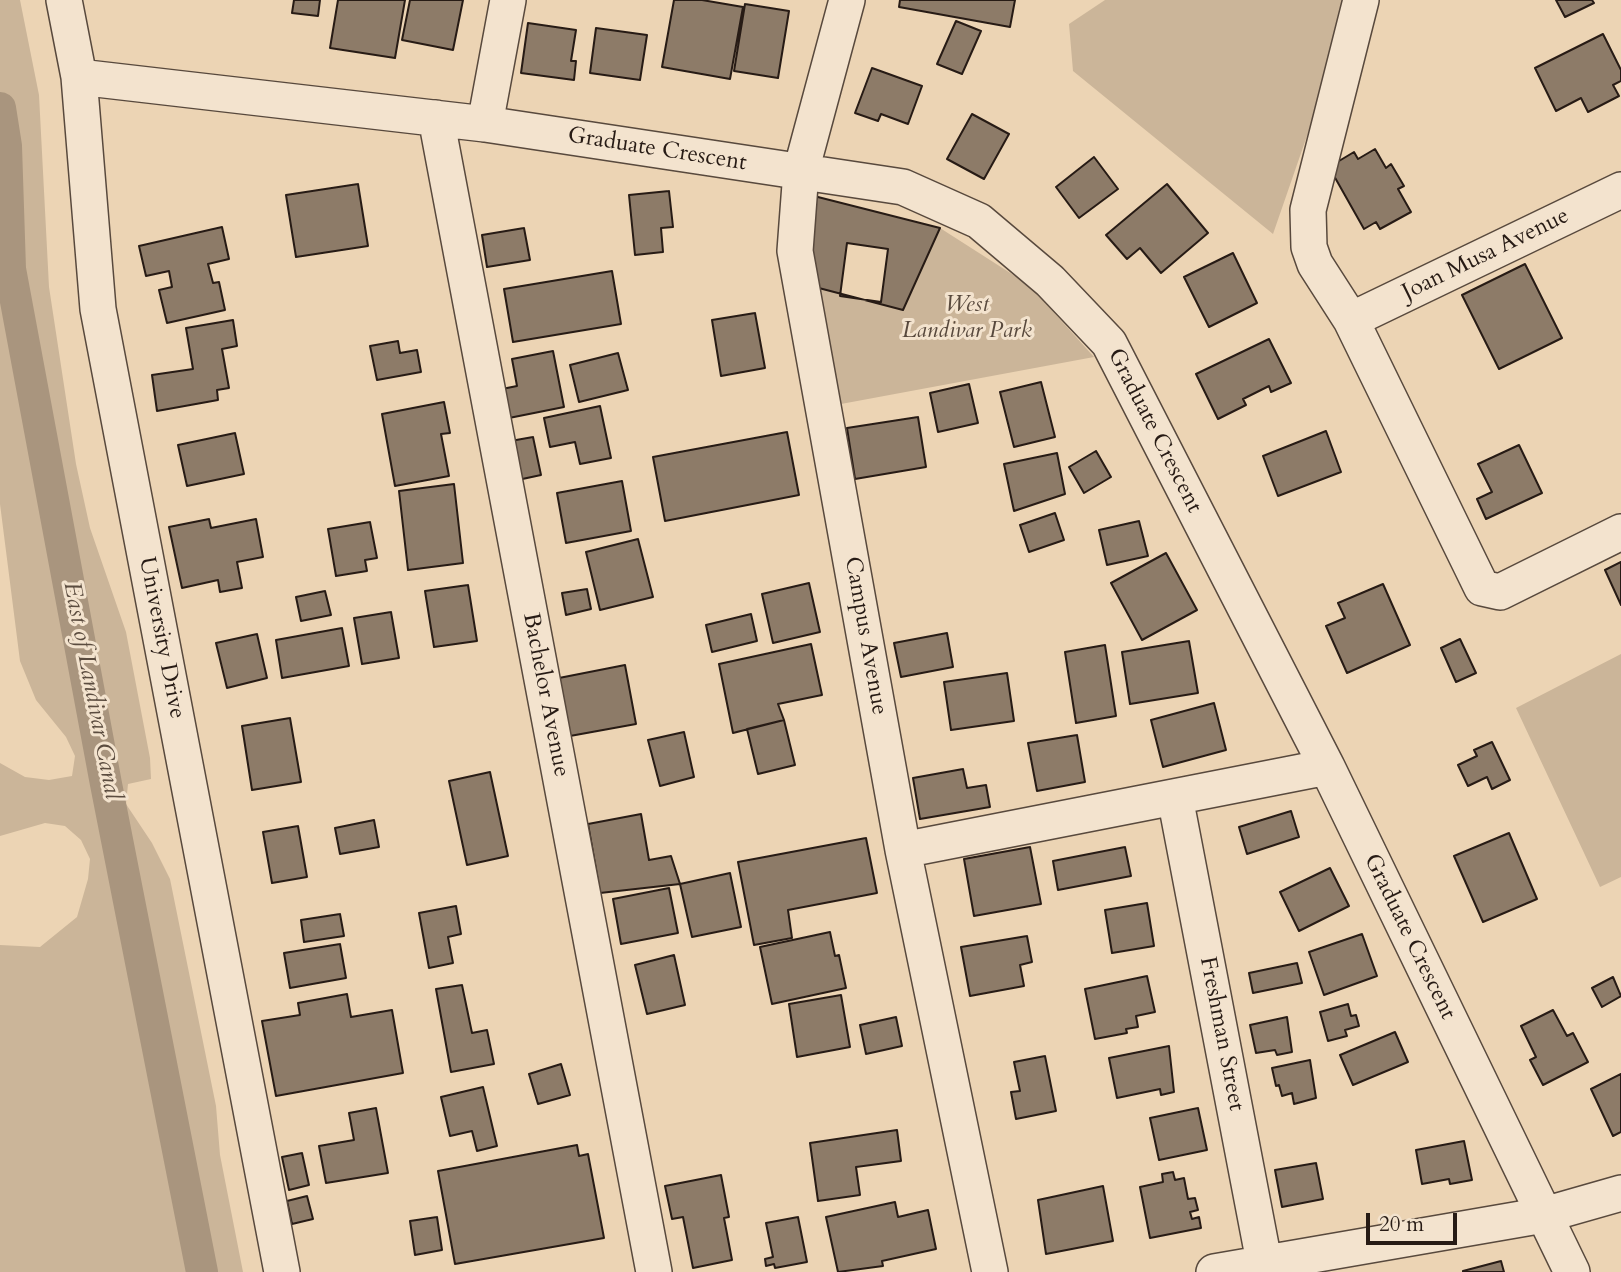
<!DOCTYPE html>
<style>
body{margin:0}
#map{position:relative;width:1621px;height:1272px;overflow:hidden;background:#ecd4b4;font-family:Cardo,serif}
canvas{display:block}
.scale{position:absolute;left:1366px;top:1213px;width:91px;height:32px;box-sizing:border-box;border:4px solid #271b15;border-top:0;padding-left:9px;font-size:21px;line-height:24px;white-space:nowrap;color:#271b15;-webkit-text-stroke:5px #f3e3ce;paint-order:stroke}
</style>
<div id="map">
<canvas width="1621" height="1272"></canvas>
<div class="scale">20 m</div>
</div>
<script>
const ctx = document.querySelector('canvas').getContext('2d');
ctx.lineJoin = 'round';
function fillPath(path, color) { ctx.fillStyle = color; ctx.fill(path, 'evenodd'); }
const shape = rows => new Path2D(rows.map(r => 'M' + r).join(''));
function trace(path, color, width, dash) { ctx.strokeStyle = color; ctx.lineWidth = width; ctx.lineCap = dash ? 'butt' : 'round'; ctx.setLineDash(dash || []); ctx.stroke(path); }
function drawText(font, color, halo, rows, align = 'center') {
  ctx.font = font + ' Cardo,serif'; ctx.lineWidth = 6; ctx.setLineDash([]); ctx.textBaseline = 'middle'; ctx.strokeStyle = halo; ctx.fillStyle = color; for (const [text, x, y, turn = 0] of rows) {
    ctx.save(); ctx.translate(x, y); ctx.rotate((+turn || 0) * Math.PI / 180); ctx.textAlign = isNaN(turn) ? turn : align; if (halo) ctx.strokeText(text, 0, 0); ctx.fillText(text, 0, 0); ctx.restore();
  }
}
fillPath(shape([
 [0,0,20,0,39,95,49,287,76,464,90,528,126,632,150,758,151,779,128,784,126,804,152,843,170,879,216,1106,220,1155,243,1272,0,1272,0,945,40,947,77,917,88,879,90,859,81,840,65,826,45,823,0,836,0,763,25,777,49,780,72,776,75,756,66,737,36,700,20,661,0,504],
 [1105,0,1354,0,1273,234,1073,71,1069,24],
 [940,228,1029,285,1094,357,841,404,815,287,903,310],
 [1621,654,1621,877,1600,887,1516,708]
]), '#cbb599');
trace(shape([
 [0,108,6,146,10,269,106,784,202,1272]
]), '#a9957e', 32);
const building = shape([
 [294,0,320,0,318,16,292,13,294,0],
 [338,0,405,0,395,58,330,48,338,0],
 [410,0,463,0,453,50,402,40,410,0],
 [674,0,702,0,743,7,730,79,662,67,674,0],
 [900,0,1015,0,1010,27,899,7,900,0],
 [1556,0,1592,0,1594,3,1565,17,1556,0],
 [745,4,789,11,778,78,734,71,745,4],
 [956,21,981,31,962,74,937,64,956,21],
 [528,23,576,30,571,61,576,61,574,80,521,73,528,23],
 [596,28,647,35,640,80,590,73,596,28],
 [1603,34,1621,70,1621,81,1613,85,1619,96,1588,112,1581,98,1556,111,1535,68,1603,34],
 [872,68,922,86,908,124,881,114,878,121,855,113,872,68],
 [972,114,1009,134,984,179,947,159,972,114],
 [1375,149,1386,168,1391,164,1404,186,1398,189,1411,212,1380,229,1376,222,1364,229,1329,167,1354,152,1358,159,1375,149],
 [1094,157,1118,189,1079,218,1056,187,1094,157],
 [358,184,368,246,296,257,286,195,358,184],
 [1167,184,1208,233,1161,273,1140,248,1127,259,1106,235,1167,184],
 [669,191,673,227,661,228,663,252,635,255,629,195,669,191],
 [810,195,940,228,903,310,815,287,809,251,810,195],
 [222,227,229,259,208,264,213,283,219,282,225,310,167,323,159,290,172,287,169,271,146,276,139,246,222,227],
 [524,228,530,260,487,267,482,235,524,228],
 [847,243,888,249,881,302,840,296,847,243],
 [1233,253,1257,303,1209,327,1184,277,1233,253],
 [1525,264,1562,338,1499,369,1462,295,1525,264],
 [612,271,621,324,513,342,504,289,612,271],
 [755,313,765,368,721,376,712,320,755,313],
 [233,320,237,346,222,349,229,388,217,390,218,400,157,411,152,375,193,369,186,328,233,320],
 [1269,339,1291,383,1271,392,1269,386,1243,399,1246,405,1218,419,1196,374,1269,339],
 [398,341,400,353,417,350,421,372,377,380,370,346,398,341],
 [553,351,564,407,504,419,497,390,517,386,512,359,553,351],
 [618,353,628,390,579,402,570,365,618,353],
 [1041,382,1055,437,1014,447,1000,392,1041,382],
 [969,384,978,423,938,432,930,393,969,384],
 [444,402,450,433,441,434,449,476,395,486,382,414,444,402],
 [600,406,611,458,580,464,575,442,550,447,544,418,600,406],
 [918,417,926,467,855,479,847,428,918,417],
 [1326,431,1341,472,1278,496,1263,456,1326,431],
 [787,432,799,495,665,521,653,457,787,432],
 [235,433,244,474,187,486,178,445,235,433],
 [533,437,541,475,513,481,505,442,533,437],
 [1519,445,1542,493,1486,519,1477,499,1492,492,1478,464,1519,445],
 [1096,451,1111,477,1084,493,1069,467,1096,451],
 [1057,453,1065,494,1014,511,1004,464,1057,453],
 [622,481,631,531,566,543,557,493,622,481],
 [454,484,463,563,408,570,399,491,454,484],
 [1055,513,1064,540,1029,552,1020,525,1055,513],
 [209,519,211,528,256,519,263,557,237,562,242,588,220,592,218,580,182,588,169,527,209,519],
 [1139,521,1148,556,1107,565,1099,530,1139,521],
 [370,522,377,558,365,560,367,571,336,576,328,529,370,522],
 [638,539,653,597,600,610,586,552,638,539],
 [1166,553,1197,610,1142,640,1111,583,1166,553],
 [1621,562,1621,605,1605,570,1621,562],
 [809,583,820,632,773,643,762,594,809,583],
 [1383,584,1410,645,1347,673,1326,626,1345,618,1338,603,1383,584],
 [468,585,477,641,434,647,425,591,468,585],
 [587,589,591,609,566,615,562,593,587,589],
 [325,591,331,615,301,621,296,597,325,591],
 [391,612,399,658,362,664,354,618,391,612],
 [751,614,757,641,712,652,706,625,751,614],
 [342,628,349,666,282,678,276,640,342,628],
 [947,633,953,667,901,677,894,643,947,633],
 [257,634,267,678,227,688,216,643,257,634],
 [1460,639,1476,673,1456,682,1441,648,1460,639],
 [1189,641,1198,693,1130,704,1122,652,1189,641],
 [811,644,822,695,778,704,784,720,733,733,719,664,811,644],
 [1105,645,1116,716,1076,723,1065,652,1105,645],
 [625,665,636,724,570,736,559,678,625,665],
 [1007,673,1014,721,951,730,944,682,1007,673],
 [1214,703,1226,750,1163,767,1151,720,1214,703],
 [290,718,301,782,252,790,242,726,290,718],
 [784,720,795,765,758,774,747,729,784,720],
 [684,732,694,777,660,786,648,740,684,732],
 [1077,735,1085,782,1037,791,1028,743,1077,735],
 [1492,742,1510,780,1492,789,1487,777,1468,786,1458,765,1477,756,1474,750,1492,742],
 [963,769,967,788,986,785,990,807,920,819,913,778,963,769],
 [490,772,508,856,467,865,449,781,490,772],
 [1291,811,1299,837,1247,854,1239,827,1291,811],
 [641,814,649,860,671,856,680,884,600,893,588,824,641,814],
 [374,820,379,847,340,854,335,828,374,820],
 [298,826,307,877,272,883,263,832,298,826],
 [1509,833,1537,899,1483,922,1454,856,1509,833],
 [866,838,877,893,788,910,792,938,754,945,738,862,866,838],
 [1030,847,1041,904,974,916,964,859,1030,847],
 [1125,847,1131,876,1058,890,1053,861,1125,847],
 [1330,868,1349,906,1299,931,1280,892,1330,868],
 [730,873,741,927,692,937,680,884,730,873],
 [669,888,678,933,621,944,613,899,669,888],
 [1147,903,1154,946,1112,953,1105,910,1147,903],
 [456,906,461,934,448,937,453,963,429,968,419,913,456,906],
 [340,914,344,936,304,942,301,920,340,914],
 [830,932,835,956,839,955,846,988,772,1004,760,947,830,932],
 [1362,934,1377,976,1324,995,1309,952,1362,934],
 [1027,936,1032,962,1020,965,1024,986,970,996,961,947,1027,936],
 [340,944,346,978,290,988,284,953,340,944],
 [674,955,685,1005,647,1014,635,965,674,955],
 [1297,963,1302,983,1253,993,1249,973,1297,963],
 [1147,976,1155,1012,1136,1016,1138,1027,1126,1029,1127,1033,1095,1039,1085,989,1147,976],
 [1613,977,1621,996,1602,1007,1592,988,1613,977],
 [462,985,472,1033,487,1030,494,1064,451,1072,436,989,462,985],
 [347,994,351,1017,392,1010,403,1073,276,1096,262,1021,300,1015,298,1003,347,994],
 [841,995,850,1047,797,1057,789,1004,841,995],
 [1348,1004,1351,1016,1356,1015,1359,1026,1345,1030,1347,1036,1328,1041,1320,1012,1348,1004],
 [1553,1010,1567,1036,1573,1033,1588,1062,1543,1085,1530,1060,1536,1057,1521,1026,1553,1010],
 [896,1017,902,1046,866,1054,860,1025,896,1017],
 [1287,1017,1292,1052,1277,1055,1275,1050,1256,1053,1250,1025,1287,1017],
 [1395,1032,1408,1062,1353,1085,1340,1055,1395,1032],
 [1169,1046,1174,1092,1161,1095,1160,1089,1117,1098,1109,1058,1169,1046],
 [1045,1056,1056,1111,1016,1119,1011,1092,1020,1091,1014,1062,1045,1056],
 [1310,1060,1316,1098,1294,1104,1292,1093,1282,1096,1279,1085,1276,1086,1272,1068,1310,1060],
 [561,1064,570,1095,538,1104,529,1074,561,1064],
 [1621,1074,1621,1132,1613,1136,1591,1089,1621,1074],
 [483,1087,497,1146,477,1151,472,1131,450,1136,441,1097,483,1087],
 [376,1108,388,1173,326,1183,319,1146,354,1140,349,1113,376,1108],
 [1198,1108,1207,1150,1159,1160,1150,1118,1198,1108],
 [897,1130,901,1161,856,1167,860,1195,818,1201,810,1143,897,1130],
 [1464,1141,1472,1180,1450,1184,1449,1179,1422,1184,1416,1150,1464,1141],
 [577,1145,579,1156,588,1154,604,1238,455,1264,438,1171,577,1145],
 [302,1153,309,1185,289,1190,282,1157,302,1153],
 [1316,1163,1323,1199,1282,1207,1275,1170,1316,1163],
 [1173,1172,1175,1180,1184,1178,1188,1199,1195,1198,1198,1210,1190,1212,1192,1219,1199,1217,1201,1228,1150,1238,1140,1187,1163,1182,1162,1174,1173,1172],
 [721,1175,729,1217,724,1218,732,1260,693,1268,683,1217,672,1219,665,1186,721,1175],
 [1103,1186,1113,1241,1046,1254,1038,1200,1103,1186],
 [307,1196,313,1219,292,1224,287,1201,307,1196],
 [895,1202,898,1217,928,1210,936,1249,882,1261,883,1266,838,1272,826,1217,895,1202],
 [437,1217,442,1250,415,1255,410,1221,437,1217],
 [798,1217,807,1262,775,1268,774,1264,766,1266,765,1259,773,1257,766,1223,798,1217],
 [1501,1261,1504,1272,1463,1272,1463,1271,1501,1261]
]);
fillPath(building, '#8d7b68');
trace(building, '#271b15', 2);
const minor = shape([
 [64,0,79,77,98,309,282,1272],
 [847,0,801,171,795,251,903,850,990,1272],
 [1361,0,1308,210,1309,247,1315,264,1351,320,1482,588,1500,592,1621,532],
 [79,77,485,124,903,187,979,221,1050,281,1109,343,1327,767,1572,1272],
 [436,118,654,1272],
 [485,124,508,0],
 [1351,320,1621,190],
 [1175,797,1266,1272],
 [903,850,1327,767],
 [1214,1272,1544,1215,1621,1193]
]);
trace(minor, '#58493d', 38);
trace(minor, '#f3e3ce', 35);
drawText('23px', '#271b15', '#f3e3ce', [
 ["Graduate Crescent",657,150,9],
 ["Joan Musa Avenue",1486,255,-26],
 ["Graduate Crescent",1154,431,63],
 ["Campus Avenue",865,636,80],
 ["University Drive",161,638,79],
 ["Bachelor Avenue",545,695,79],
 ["Graduate Crescent",1409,937,64],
 ["Freshman Street",1221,1034,79]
]);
drawText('italic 23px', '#58493d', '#f3e3ce', [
 ["West",967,306],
 ["Landivar Park",967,332]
]);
drawText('italic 24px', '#5b4c3f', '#f3e3ce', [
 ["East of Landivar Canal",91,691,79]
]);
</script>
